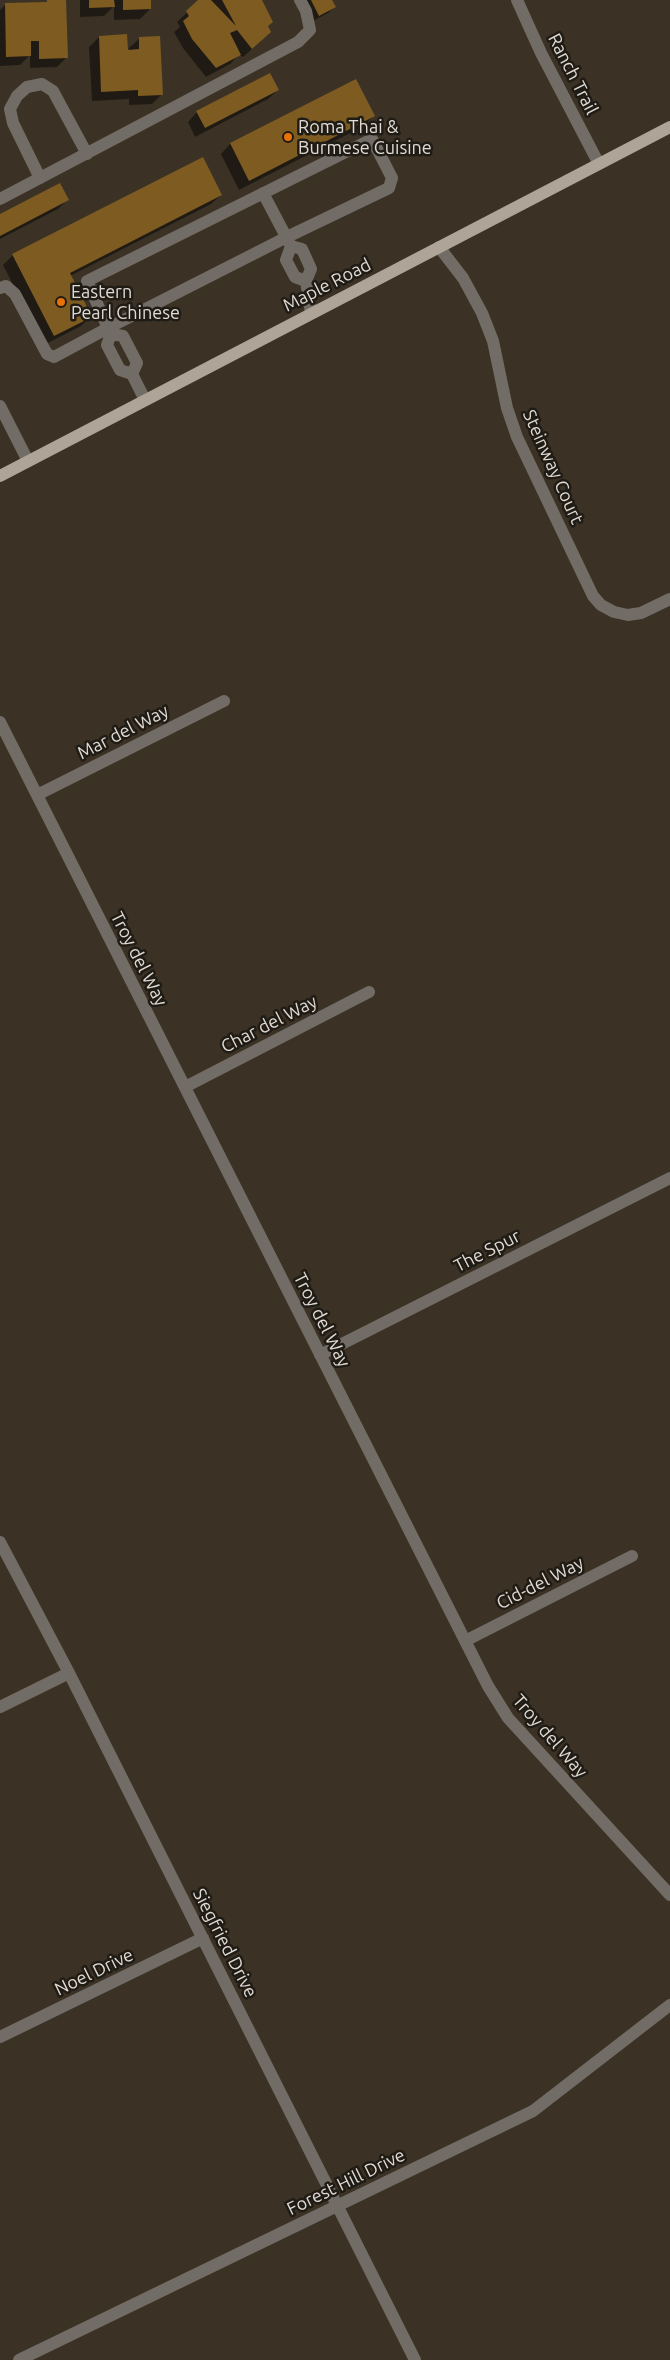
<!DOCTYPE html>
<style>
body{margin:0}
canvas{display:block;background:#3b3225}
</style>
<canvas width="670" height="2360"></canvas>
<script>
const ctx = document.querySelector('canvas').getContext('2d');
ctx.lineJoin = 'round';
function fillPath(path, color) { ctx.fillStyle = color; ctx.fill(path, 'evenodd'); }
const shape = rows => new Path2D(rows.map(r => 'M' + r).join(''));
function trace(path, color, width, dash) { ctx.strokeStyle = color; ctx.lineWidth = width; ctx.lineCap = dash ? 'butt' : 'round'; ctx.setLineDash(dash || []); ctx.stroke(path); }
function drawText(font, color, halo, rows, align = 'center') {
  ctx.font = font + ' Ubuntu,sans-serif'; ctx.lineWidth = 5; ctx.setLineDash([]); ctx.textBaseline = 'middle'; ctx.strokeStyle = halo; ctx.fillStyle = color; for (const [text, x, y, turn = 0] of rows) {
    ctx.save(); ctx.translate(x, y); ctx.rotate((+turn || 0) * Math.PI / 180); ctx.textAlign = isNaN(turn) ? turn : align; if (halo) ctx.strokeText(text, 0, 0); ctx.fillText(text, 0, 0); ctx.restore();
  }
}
fillPath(shape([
 [80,0,150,0,150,9,140,19,114,20,114,6,104,16,80,17],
 [200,0,261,0,267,26,260,42,243,57,239,55,230,64,206,77,183,48,174,32,180,27,177,22],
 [302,0,331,0,334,7,328,13,313,21],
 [6,4,67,57,57,67,30,68,30,55,20,65,0,66,0,10],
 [99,37,130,51,129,48,139,39,162,94,152,104,129,105,129,99,92,101,89,47],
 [355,80,373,116,364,126,239,190,221,154,230,144],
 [278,90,268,99,195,137,188,122,197,112],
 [221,195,211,204,70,276,91,316,81,326,44,345,3,265,13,255],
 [67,200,58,209,0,239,0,215]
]), '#0007');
fillPath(shape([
 [47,0,66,0,68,58,39,59,39,41,31,41,31,56,6,57,5,3,47,2],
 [89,0,114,0,115,7,89,8],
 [123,0,151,0,151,9,123,10],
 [198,0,211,0,236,26,222,0,262,0,273,22,268,26,271,32,252,49,237,30,230,33,241,55,216,68,192,39,183,21,189,16,186,11],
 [311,0,332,0,336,7,319,16],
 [127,34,128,50,139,49,139,37,160,36,163,95,138,96,138,90,101,92,99,36],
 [270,73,279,90,205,128,196,111],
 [356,79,375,116,249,181,230,143],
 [203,157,222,195,70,273,92,317,54,336,12,254],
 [60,183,69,200,0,236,0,214]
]), '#7e5b21');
trace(shape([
 [517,0,541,53,599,164],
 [40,178,13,123,10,109,17,96,27,87,42,84,53,91,87,154],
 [263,193,291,246,286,260,295,277,306,281,311,269,302,249,291,246],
 [0,199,298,42,310,30,306,11,300,0],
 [439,247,463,278,482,313,493,341,507,408,517,437,593,596,601,605,614,612,628,615,641,613,670,599],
 [306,281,311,313],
 [0,288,6,286,15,294,47,354,54,357,108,328,287,237,389,188,392,178,372,139,87,281,108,328,111,334,107,345,120,370,132,374,137,363,123,336,111,334],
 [132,374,145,400],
 [0,406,28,461],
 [0,722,488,1686,508,1718,670,1895],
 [37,795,224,701],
 [185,1087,369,992],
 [320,1355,670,1178],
 [0,1542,69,1673,415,2360],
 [465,1641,632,1556],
 [0,1707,69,1673],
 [0,2037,203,1938],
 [19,2360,533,2111,670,2005]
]), '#726c66', 12);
trace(shape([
 [0,476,670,127]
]), '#afa498', 12);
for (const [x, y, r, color] of [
 [288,137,5,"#e8710a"],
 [61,302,5,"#e8710a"]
]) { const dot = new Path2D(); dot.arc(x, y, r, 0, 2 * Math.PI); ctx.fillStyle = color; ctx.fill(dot); trace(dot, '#1f1b15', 2); }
drawText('18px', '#e0dad2', '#1f1b15', [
 ["Ranch Trail",573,74,63],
 ["Maple Road",327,285,-27],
 ["Steinway Court",553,467,66],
 ["Mar del Way",123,732,-27],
 ["Troy del Way",139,959,63],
 ["Char del Way",269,1024,-27],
 ["The Spur",487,1251,-27],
 ["Troy del Way",322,1320,63],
 ["Cid-del Way",540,1583,-27],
 ["Troy del Way",550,1736,49],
 ["Siegfried Drive",225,1943,63],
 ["Noel Drive",94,1972,-26],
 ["Forest Hill Drive",346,2182,-26]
]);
drawText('18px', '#e0dad2', '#1f1b15', [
 ["Roma Thai &",298,127],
 ["Burmese Cuisine",298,148],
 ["Eastern",71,292],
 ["Pearl Chinese",71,313]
], 'left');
</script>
